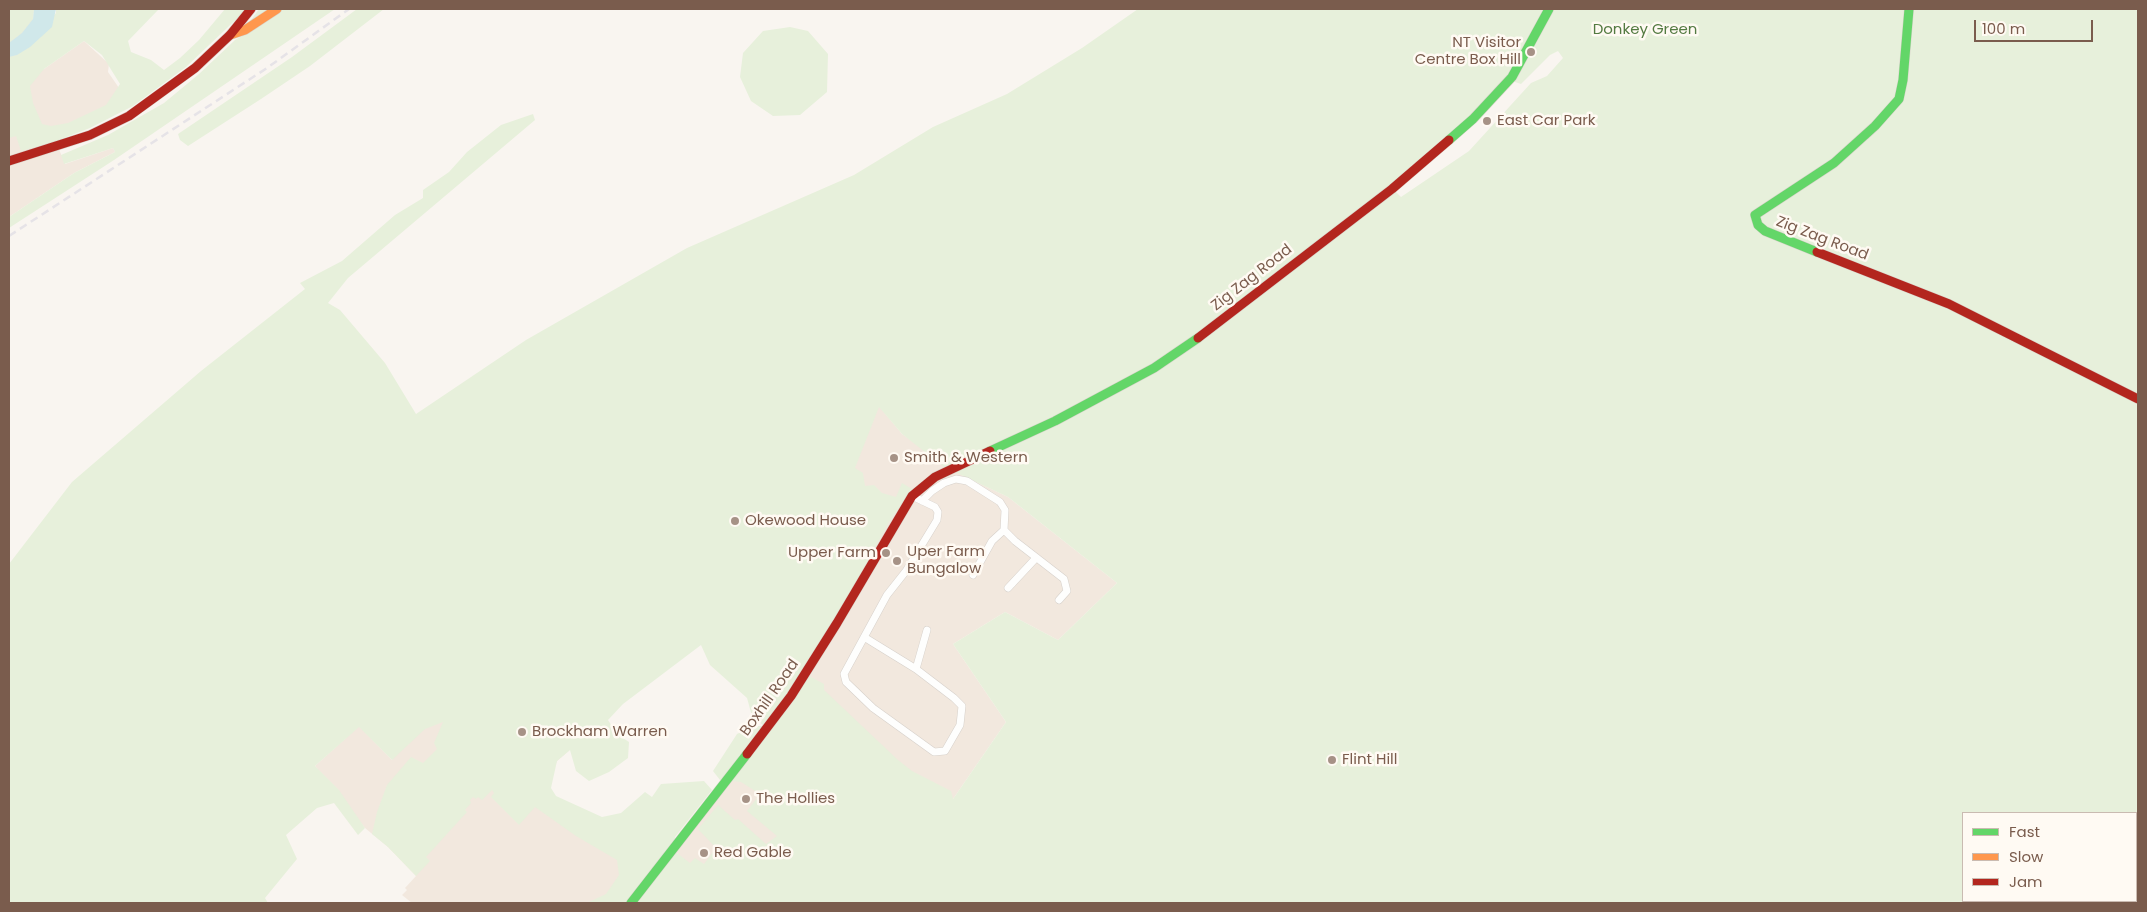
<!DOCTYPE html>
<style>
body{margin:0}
#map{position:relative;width:2147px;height:912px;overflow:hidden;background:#f9f5f0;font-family:Poppins,sans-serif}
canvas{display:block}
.frame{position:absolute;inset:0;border:10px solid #7a5c4d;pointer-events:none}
.legend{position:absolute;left:1962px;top:812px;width:175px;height:90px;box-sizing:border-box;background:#fffaf3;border:1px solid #cabbb1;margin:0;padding:6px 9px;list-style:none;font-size:15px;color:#7a5c4d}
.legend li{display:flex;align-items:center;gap:10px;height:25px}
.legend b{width:25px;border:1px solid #cabbb1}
.scale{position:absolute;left:1974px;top:20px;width:119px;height:22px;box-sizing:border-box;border:2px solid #7a5c4d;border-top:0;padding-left:6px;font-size:15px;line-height:18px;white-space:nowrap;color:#7a5c4d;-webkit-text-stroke:4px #fffaf3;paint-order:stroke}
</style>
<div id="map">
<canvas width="2147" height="912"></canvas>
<div class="frame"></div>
<ul class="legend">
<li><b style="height:6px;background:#63d668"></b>Fast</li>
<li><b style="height:6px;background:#ff974d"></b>Slow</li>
<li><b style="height:6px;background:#b3261e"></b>Jam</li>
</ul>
<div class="scale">100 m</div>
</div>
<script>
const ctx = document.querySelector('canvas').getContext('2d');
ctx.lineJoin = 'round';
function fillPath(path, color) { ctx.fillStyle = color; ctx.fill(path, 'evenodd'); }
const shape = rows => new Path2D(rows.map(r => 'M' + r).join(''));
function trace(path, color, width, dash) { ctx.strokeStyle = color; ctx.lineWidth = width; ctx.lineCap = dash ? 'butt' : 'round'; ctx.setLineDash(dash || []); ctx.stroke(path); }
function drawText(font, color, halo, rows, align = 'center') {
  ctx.font = font + ' Poppins,sans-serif'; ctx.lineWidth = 5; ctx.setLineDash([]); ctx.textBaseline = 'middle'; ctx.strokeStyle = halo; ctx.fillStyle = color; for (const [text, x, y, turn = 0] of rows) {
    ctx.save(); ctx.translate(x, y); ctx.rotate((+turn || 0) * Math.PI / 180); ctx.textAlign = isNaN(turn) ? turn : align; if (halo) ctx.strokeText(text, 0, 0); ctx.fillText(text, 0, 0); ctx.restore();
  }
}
fillPath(shape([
 [9,9,34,9,33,19,44,69,84,41,109,64,108,72,128,101,54,137,65,164,113,148,115,152,74,173,9,217],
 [879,406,902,434,964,476,1008,497,1117,583,1058,640,1005,612,953,644,1006,722,953,799,736,903,673,850,783,707,634,522],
 [411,685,571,749,557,761,544,797,622,848,631,903,412,903,402,895,407,890,405,888,416,876,388,847,365,828,315,766,359,726,392,760]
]), '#f2e8de');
fillPath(shape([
 [9,9,34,9,33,19,22,33,9,43],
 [56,9,159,9,128,41,131,52,151,60,164,70,180,58,199,40,225,9,247,9,186,67,133,106,90,128,56,141,21,151,16,136,9,138,9,57,17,55,56,13],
 [84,41,102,55,120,84,106,105,68,123,51,126,42,124,33,103,30,86,44,69],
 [259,9,335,9,114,160,9,228,9,217,74,173,115,152,113,148,64,164,61,155,108,135,164,103,199,74,235,40,249,32,246,27],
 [357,9,384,9,310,66,261,99,188,146,180,140,178,134,292,57],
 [1138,9,2138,9,2138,903,587,903,606,894,619,875,617,860,576,836,535,807,519,825,491,797,494,793,492,790,482,800,478,797,476,799,473,797,470,800,471,803,465,810,467,812,426,857,430,861,416,876,388,847,372,834,377,812,387,785,411,757,423,763,437,749,434,743,443,722,425,729,392,760,359,727,315,766,339,790,365,828,358,835,334,803,317,808,286,835,297,859,265,898,268,903,9,903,9,564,72,482,201,371,305,289,300,283,342,261,395,215,423,198,423,190,449,172,467,152,501,125,533,114,535,120,348,278,328,303,340,310,385,363,416,414,526,340,687,248,854,175,933,127,1007,94,1082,48],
 [1558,51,1563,58,1547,76,1531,83,1469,151,1401,197,1395,191,1470,127,1512,81,1521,84,1550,55],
 [879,407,902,434,944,467,1008,497,1117,583,1058,640,1005,612,953,644,1006,722,953,799,951,791,912,771,898,760,824,690,824,684,809,676,787,711,778,708,847,599,889,522,912,489,902,483,896,497,882,493,874,485,865,486,863,473,855,468],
 [701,645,710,665,747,698,752,716,764,726,753,726,737,734,713,771,720,780,741,782,760,794,747,811,777,836,766,844,738,819,735,820,718,805,698,829,716,848,704,864,695,858,690,863,673,850,675,837,712,790,704,781,661,784,652,797,645,792,621,813,602,817,556,796,551,788,557,761,570,750,576,771,589,781,609,772,628,758,629,742,617,734,608,720,623,704],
 [1963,813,2136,813,2136,901,1963,901],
 [790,27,808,31,828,54,827,92,800,115,773,116,751,101,740,77,743,53,763,31]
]), '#e7f0db');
fillPath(shape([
 [34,9,56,9,52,27,30,47,17,55,9,57,9,43,22,33,33,19]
]), '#d0e8ea');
const street = shape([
 [912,496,935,507,938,512,937,520,906,571,887,595,844,674,846,682,873,708,934,752,945,751,960,725,962,706,954,698,916,669],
 [922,501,932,491,944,483,956,479,967,481,1000,502,1005,510,1004,530,1015,541,1064,579,1067,591,1059,600],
 [973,575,992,541,1004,530],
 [1008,588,1036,558],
 [864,637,916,669,927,630]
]);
const fast = shape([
 [1449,140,1473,119,1512,77,1549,9],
 [1817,252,1765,231,1758,225,1755,215,1834,163,1875,126,1899,99,1903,80,1909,9],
 [990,451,1055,421,1154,368,1198,338],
 [631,903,747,754]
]);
const slow = shape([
 [230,35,245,30,277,9]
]);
const jam = shape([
 [9,161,90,135,129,116,195,68,230,35,251,9],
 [1817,252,1949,304,2138,399],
 [1198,338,1392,189,1449,140],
 [747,754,791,696,837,623,912,496,935,477,990,451]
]);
trace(street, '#d7d1cb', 8);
trace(fast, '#d9d2cb', 10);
trace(slow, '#d9d2cb', 10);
trace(jam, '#d9d2cb', 10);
trace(street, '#fefefd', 7);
trace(fast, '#63d668', 9);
trace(slow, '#ff974d', 9);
trace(jam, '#b3261e', 9);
trace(shape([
 [9,236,267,68,349,9]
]), '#e6e3e7', 2.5, [8, 5]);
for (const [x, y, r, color] of [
 [1531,52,5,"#a69286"],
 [1487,121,5,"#a69286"],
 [894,458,5,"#a69286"],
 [735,521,5,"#a69286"],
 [886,553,5,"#a69286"],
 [897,561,5,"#a69286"],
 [522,732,5,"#a69286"],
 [1332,760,5,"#a69286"],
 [746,799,5,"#a69286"],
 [704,853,5,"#a69286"]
]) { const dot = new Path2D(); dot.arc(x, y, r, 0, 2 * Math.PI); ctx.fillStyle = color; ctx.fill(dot); trace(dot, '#fffaf3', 2); }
drawText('15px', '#537a41', '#fffaf3', [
 ["Donkey Green",1645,30]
]);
drawText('15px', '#7a5c4d', '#fffaf3', [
 ["NT Visitor",1521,43,"right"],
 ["Centre Box Hill",1521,60,"right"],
 ["East Car Park",1497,121],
 ["Smith & Western",904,458],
 ["Okewood House",745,521],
 ["Uper Farm",907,552],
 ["Bungalow",907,569],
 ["Upper Farm",876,553,"right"],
 ["Brockham Warren",532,732],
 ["Flint Hill",1342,760],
 ["The Hollies",756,799],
 ["Red Gable",714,853]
], 'left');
drawText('15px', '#7a5c4d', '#fffaf3', [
 ["Zig Zag Road",1822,239,21],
 ["Zig Zag Road",1252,278,-38],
 ["Boxhill Road",770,698,-55]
]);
</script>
